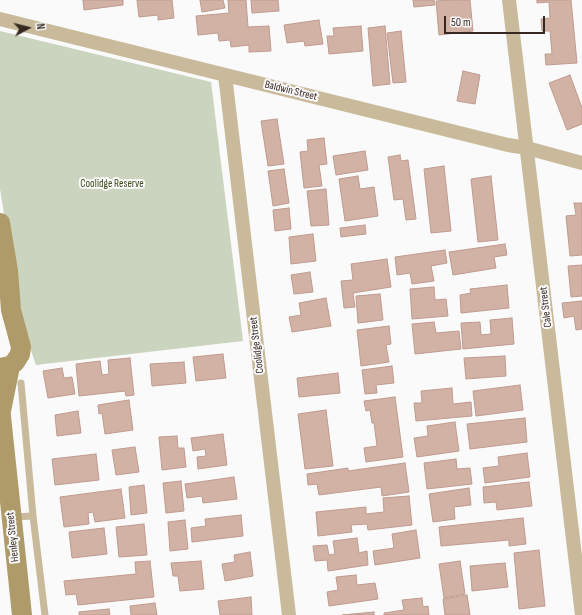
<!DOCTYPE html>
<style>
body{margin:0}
#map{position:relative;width:582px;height:615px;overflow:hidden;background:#fafafa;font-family:"Sofia Sans Condensed",sans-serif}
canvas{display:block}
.north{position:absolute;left:8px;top:8px;width:40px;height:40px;-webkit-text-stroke:3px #fafafa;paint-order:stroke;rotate:83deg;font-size:11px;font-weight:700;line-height:16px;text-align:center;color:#362821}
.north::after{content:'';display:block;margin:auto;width:14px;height:18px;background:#362821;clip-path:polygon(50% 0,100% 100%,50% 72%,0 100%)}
.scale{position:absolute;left:444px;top:16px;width:101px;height:18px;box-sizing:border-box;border:2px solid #362821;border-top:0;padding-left:5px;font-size:12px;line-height:14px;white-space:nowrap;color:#362821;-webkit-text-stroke:3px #fafafa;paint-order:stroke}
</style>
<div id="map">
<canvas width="582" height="615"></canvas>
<div class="north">N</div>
<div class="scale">50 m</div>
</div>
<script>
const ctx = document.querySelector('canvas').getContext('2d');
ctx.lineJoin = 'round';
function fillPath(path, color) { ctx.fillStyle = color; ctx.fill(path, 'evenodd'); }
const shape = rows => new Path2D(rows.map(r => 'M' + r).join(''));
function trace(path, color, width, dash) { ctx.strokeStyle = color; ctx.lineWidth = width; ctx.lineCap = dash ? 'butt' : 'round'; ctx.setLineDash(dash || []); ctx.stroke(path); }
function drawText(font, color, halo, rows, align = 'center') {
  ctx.font = font + ' "Sofia Sans Condensed",sans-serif'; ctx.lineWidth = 4; ctx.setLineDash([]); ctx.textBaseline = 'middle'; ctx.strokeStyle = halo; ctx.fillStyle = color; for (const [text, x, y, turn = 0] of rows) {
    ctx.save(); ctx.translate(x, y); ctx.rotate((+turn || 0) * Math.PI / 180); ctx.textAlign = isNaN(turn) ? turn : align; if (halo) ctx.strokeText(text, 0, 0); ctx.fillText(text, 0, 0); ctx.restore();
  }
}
fillPath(shape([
 [0,31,211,82,243,341,36,365,22,325,0,189]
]), '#cbd4be');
const building = shape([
 [83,0,123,0,123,5,84,10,83,0],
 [137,0,172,0,174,18,158,20,158,15,139,17,137,0],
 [200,0,223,0,225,8,202,12,200,0],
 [228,0,246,0,248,27,269,26,271,51,249,52,249,45,231,47,230,40,219,41,218,33,198,35,196,16,229,13,228,0],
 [251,0,278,0,279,11,252,13,251,0],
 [413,0,434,0,435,5,414,7,413,0],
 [449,0,470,0,473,31,439,35,436,1,449,0],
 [537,0,571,0,577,63,546,65,545,54,552,54,550,31,542,31,541,19,550,18,549,2,537,3,537,0],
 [319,20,323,44,305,46,304,41,287,43,284,25,319,20],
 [361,26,363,51,329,54,327,36,334,36,333,28,361,26],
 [385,26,390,84,373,86,368,28,385,26],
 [401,31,406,82,393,83,387,33,401,31],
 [463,71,480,75,475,104,457,101,463,71],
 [570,75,582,108,582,124,567,130,549,83,570,75],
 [277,119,284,164,268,166,261,121,277,119],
 [324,138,327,164,319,165,322,186,304,188,300,152,308,151,307,140,324,138],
 [365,151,368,170,336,175,333,156,365,151],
 [400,155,401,161,408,160,416,219,406,220,403,199,394,200,388,157,400,155],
 [444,166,451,231,431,233,424,169,444,166],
 [284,169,289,203,273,206,268,171,284,169],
 [358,176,360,189,374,187,378,216,345,221,339,179,358,176],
 [491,176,498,240,478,242,471,179,491,176],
 [326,189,329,225,311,226,307,191,326,189],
 [574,203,582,203,582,255,570,256,566,216,576,215,574,203],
 [289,208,291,229,275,231,273,210,289,208],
 [365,225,366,234,341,237,340,228,365,225],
 [313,234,316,261,291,264,289,237,313,234],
 [505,244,507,255,494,257,496,268,453,275,449,252,505,244],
 [445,250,447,263,431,266,434,281,412,284,410,273,397,275,395,257,445,250],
 [387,259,391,287,353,293,355,307,344,308,341,281,353,280,351,264,387,259],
 [582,265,582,296,571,297,568,266,582,265],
 [310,272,313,292,294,294,291,275,310,272],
 [507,285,509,308,461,313,460,295,471,293,470,289,507,285],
 [434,287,435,300,446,299,448,316,412,319,410,289,434,287],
 [380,294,383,320,358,323,356,296,380,294],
 [326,298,331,326,292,332,289,317,301,315,299,303,326,298],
 [582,301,582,329,576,330,574,316,564,318,562,303,582,301],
 [512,318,514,344,463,349,461,323,480,322,481,335,491,334,490,320,512,318],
 [434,322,436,333,459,331,461,349,415,354,412,324,434,322],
 [389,326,391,344,386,345,389,362,361,366,357,330,389,326],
 [223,354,226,378,196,381,193,357,223,354],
 [505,356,506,376,466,379,464,358,505,356],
 [130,358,134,395,126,396,125,391,79,396,76,364,100,361,102,375,109,374,108,360,130,358],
 [184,362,186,383,152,386,150,364,184,362],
 [392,366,394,383,376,385,377,393,365,394,362,370,392,366],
 [62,368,64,378,72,377,75,394,48,398,43,371,62,368],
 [338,373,340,393,299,397,297,378,338,373],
 [520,385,523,410,476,416,473,391,520,385],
 [452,388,453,404,471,402,472,416,416,421,414,403,422,403,421,391,452,388],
 [395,397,403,457,366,462,364,448,377,446,374,423,372,423,370,410,366,411,364,401,395,397],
 [129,400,133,430,105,434,102,413,99,414,98,405,129,400],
 [326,410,333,466,305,469,298,414,326,410],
 [78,411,81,433,57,436,55,415,78,411],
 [525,418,527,442,470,449,467,424,525,418],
 [455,422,459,451,417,457,414,438,428,436,427,426,455,422],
 [223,434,227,465,198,469,197,457,206,456,205,449,193,451,191,438,223,434],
 [177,436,178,448,184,448,186,467,162,470,159,437,177,436],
 [135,447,139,472,116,475,112,450,135,447],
 [527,453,530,477,485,483,483,468,499,466,498,457,527,453],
 [96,454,99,480,55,485,52,459,96,454],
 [456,459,457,469,470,468,472,484,427,489,424,463,456,459],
 [405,463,409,492,382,496,381,487,319,495,317,484,308,485,307,474,348,468,348,471,405,463],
 [234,477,237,499,203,503,202,496,187,498,185,484,234,477],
 [181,481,184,511,166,513,163,483,181,481],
 [529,482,532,506,497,510,496,502,484,503,483,487,529,482],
 [144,485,147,513,131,515,129,487,144,485],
 [469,488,471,505,454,507,455,519,433,522,429,494,469,488],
 [121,489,125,518,95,522,93,512,88,513,89,524,64,527,60,497,121,489],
 [409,496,412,525,368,530,367,524,351,525,352,532,318,536,316,512,366,507,366,514,384,512,383,498,409,496],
 [241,515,243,536,192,542,191,528,206,526,205,519,241,515],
 [523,518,526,544,509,546,509,540,441,546,439,527,523,518],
 [185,520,188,549,170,551,168,522,185,520],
 [144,524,147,555,119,557,116,527,144,524],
 [104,528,107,554,72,558,69,532,104,528],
 [416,530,420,558,375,565,373,551,394,548,392,534,416,530],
 [357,538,359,553,367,551,368,565,328,571,327,560,315,561,313,546,327,545,329,555,335,554,333,541,357,538],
 [539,550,545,606,519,609,514,553,539,550],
 [250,552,253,576,225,581,222,564,235,562,234,555,250,552],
 [150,561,154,597,78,605,76,594,66,595,64,581,136,574,135,562,150,561],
 [201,561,204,589,180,591,178,576,173,576,171,563,201,561],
 [460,561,465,594,444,598,439,564,460,561],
 [505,563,508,587,472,591,470,566,505,563],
 [356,575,357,585,375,583,378,599,329,606,327,592,338,590,336,577,356,575],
 [467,595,470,615,445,615,443,599,467,595],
 [251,597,252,615,220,615,218,601,251,597],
 [422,598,423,607,428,606,429,615,384,615,384,613,404,610,402,600,422,598],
 [155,603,157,615,131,615,130,606,155,603],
 [109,609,110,615,79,615,79,612,109,609],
 [374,612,374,615,342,615,374,612]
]);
fillPath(building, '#d3b2a6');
trace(building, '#bf9a8e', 1);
trace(shape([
 [21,383,33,516,45,615],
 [13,517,33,516]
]), '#c8ba9a', 7);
trace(shape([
 [509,0,582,615],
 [0,19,508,145,527,148,582,163],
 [225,75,289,615]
]), '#c8ba9a', 14);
trace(shape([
 [0,223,8,271,11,310,21,347,20,354,15,362,10,366,0,368],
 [0,407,22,615],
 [1,411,10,366]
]), '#af9b6a', 20);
drawText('11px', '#362821', '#fafafa', [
 ["Baldwin Street",291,91,14],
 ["Cale Street",546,307,-97],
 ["Coolidge Street",257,345,-97],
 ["Henley Street",13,537,-96]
]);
drawText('11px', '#3b4b1c', '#fafafa', [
 ["Coolidge Reserve",112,184]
]);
</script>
